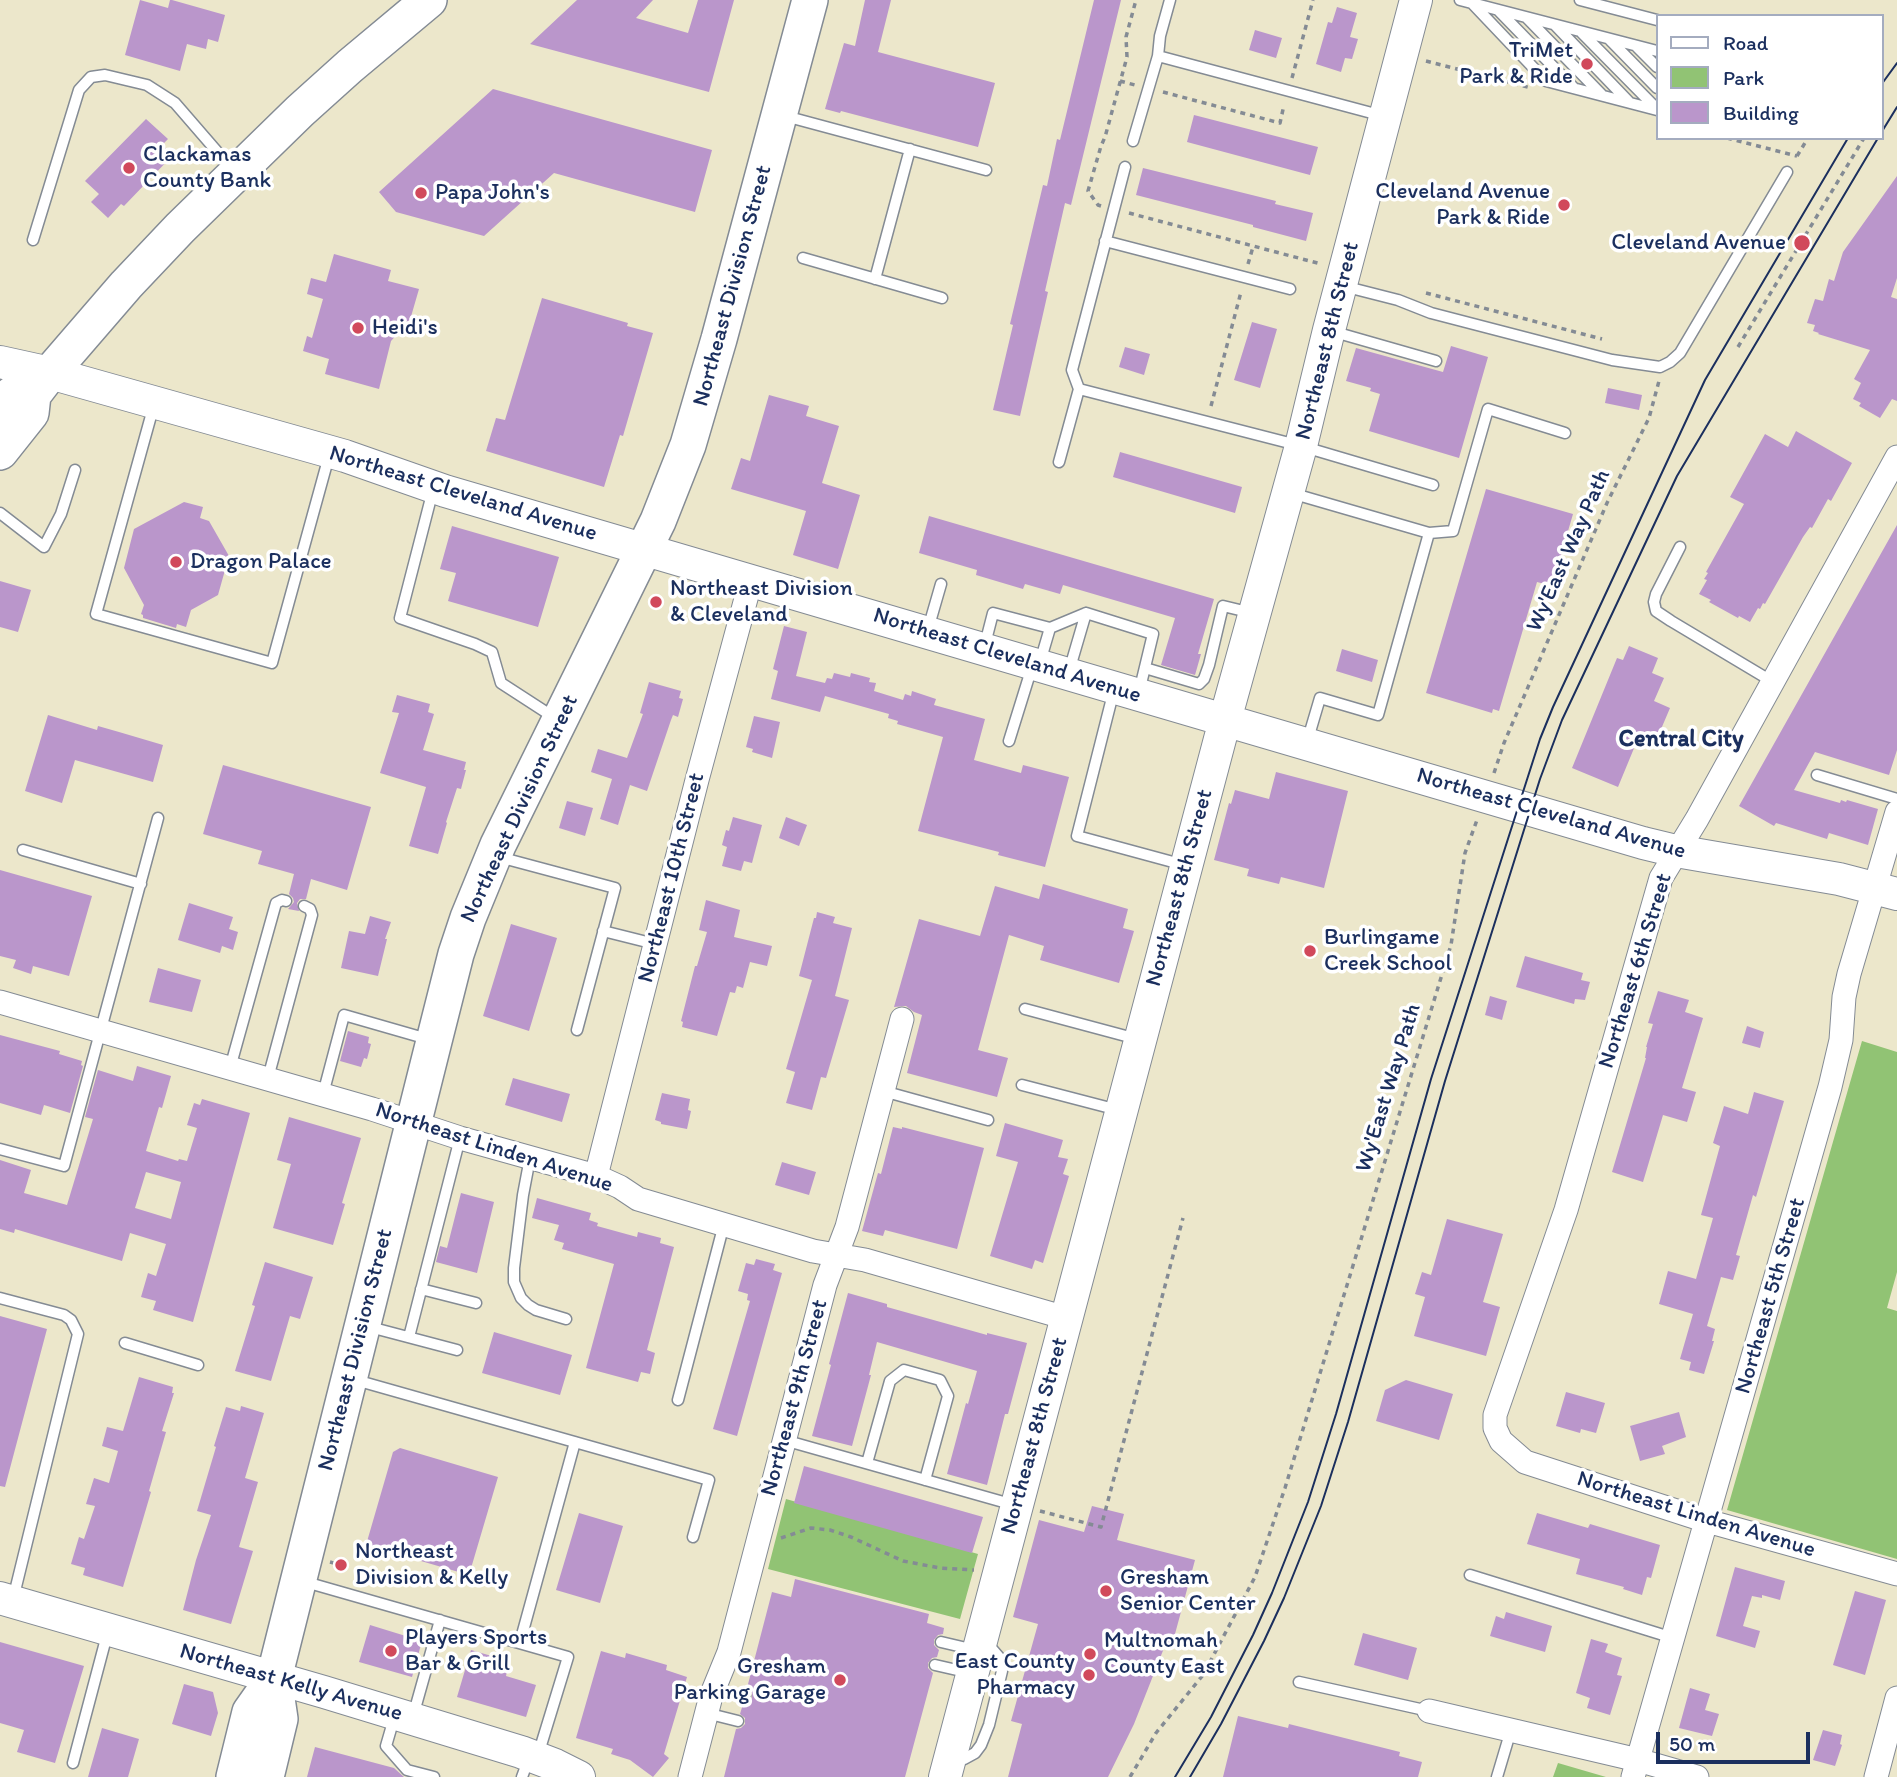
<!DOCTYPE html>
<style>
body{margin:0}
#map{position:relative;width:1897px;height:1777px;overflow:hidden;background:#ece7cb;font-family:Itim,sans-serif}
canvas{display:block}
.legend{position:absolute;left:1656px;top:14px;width:228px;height:126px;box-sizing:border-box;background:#fff;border:2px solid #a4acbf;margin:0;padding:9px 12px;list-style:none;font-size:21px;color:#1b2f5e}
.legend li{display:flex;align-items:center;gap:14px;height:35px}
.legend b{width:35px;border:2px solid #a4acbf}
.scale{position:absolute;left:1656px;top:1732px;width:154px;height:32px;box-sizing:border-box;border:4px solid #1b2f5e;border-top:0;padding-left:9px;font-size:21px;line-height:24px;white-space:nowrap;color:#1b2f5e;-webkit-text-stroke:5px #fff;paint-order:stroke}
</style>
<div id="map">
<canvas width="1897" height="1777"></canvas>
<ul class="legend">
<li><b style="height:9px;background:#fff"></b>Road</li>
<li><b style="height:19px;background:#91c374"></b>Park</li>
<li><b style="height:19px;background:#ba96cb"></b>Building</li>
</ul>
<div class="scale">50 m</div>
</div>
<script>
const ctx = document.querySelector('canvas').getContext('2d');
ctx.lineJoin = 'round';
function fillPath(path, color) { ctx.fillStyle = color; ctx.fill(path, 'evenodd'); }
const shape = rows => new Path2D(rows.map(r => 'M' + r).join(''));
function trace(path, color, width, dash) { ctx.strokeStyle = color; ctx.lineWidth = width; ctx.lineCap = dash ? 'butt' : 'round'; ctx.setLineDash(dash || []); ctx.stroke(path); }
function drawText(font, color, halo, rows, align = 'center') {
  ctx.font = font + ' Itim,sans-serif'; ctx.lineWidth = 7; ctx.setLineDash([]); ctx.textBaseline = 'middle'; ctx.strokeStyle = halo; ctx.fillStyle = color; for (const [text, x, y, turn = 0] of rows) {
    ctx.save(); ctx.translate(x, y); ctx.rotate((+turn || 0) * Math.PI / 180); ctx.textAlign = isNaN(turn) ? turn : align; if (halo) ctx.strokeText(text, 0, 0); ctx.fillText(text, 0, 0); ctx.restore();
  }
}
fillPath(shape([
 [1862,1041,1897,1052,1897,1272,1887,1308,1897,1311,1897,1559,1727,1510],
 [786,1499,978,1554,960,1619,768,1569],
 [1558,1763,1606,1777,1553,1777]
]), '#91c374');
fillPath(shape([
 [140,0,168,8,170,0,172,0,225,15,218,42,208,39,206,49,187,44,180,71,125,55],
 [577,0,653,0,636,18,688,33,698,0,734,0,709,92,530,44],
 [865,0,891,0,878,52,995,83,978,147,841,111,840,113,825,109,844,43,855,46],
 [1094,0,1121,0,1071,205,1065,203,1045,291,1048,292,1020,416,993,410,1013,325,1010,324,1043,185,1047,186,1057,139,1060,140],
 [1337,7,1357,13,1350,37,1358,39,1352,59,1345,58,1341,72,1316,64,1328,22,1332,23],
 [1255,30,1282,38,1276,58,1249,50],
 [493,89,712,150,695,212,554,173,484,236,396,212,379,192],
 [1194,115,1318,147,1310,175,1187,142],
 [146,119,168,139,162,145,173,155,124,206,121,204,108,218,91,202,99,194,85,181],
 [1143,168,1276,201,1275,204,1313,213,1306,241,1253,227,1253,225,1136,195],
 [1897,176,1897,278,1891,297,1897,299,1897,401,1892,399,1880,418,1859,406,1861,403,1853,399,1861,383,1854,379,1870,350,1818,334,1819,333,1813,331,1815,325,1807,323,1815,299,1823,301,1829,279,1834,281,1843,252],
 [334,254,391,270,388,281,419,289,410,320,391,341,379,389,325,374,329,359,303,351,307,336,312,338,323,299,307,294,311,278,326,282],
 [542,298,628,323,627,326,653,333,623,436,620,435,604,487,486,451,496,418,505,420],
 [1252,322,1277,329,1260,388,1234,380],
 [1451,346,1488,357,1459,458,1369,431,1380,394,1370,391,1371,388,1346,381,1356,348,1443,372],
 [1125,347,1150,354,1144,375,1119,367],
 [1608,388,1642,395,1639,410,1605,403],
 [769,395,809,406,806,416,839,426,822,483,860,495,838,569,793,555,806,511,731,489,741,458,750,461],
 [1796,431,1852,463,1831,501,1828,499,1812,528,1810,527,1803,537,1765,604,1763,603,1760,609,1758,608,1750,622,1739,616,1738,618,1709,602,1711,600,1699,594,1707,580,1704,579,1708,573,1706,572,1744,504,1730,497,1765,434,1788,447],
 [1120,452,1242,487,1235,513,1113,477],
 [1486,489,1573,514,1552,586,1537,582,1499,711,1493,709,1492,713,1426,693],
 [184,502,203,507,200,518,209,521,229,556,218,595,191,610,186,627,177,624,176,628,143,618,143,615,141,614,144,605,124,568,134,529],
 [929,516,1214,599,1198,654,1201,654,1195,675,1161,665,1175,618,1063,585,1060,594,1025,584,1023,589,976,575,977,570,919,553],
 [1897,525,1897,750,1889,775,1815,752,1794,790,1840,803,1841,800,1846,802,1847,800,1878,809,1868,845,1829,833,1827,839,1776,823,1774,826,1739,806],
 [452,526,559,557,538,627,448,601,456,573,440,569],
 [0,581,31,590,18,632,0,627],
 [784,626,807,632,796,676,825,683,827,678,832,679,834,673,850,677,851,673,870,678,869,682,876,683,874,691,903,700,905,694,911,696,912,691,936,699,934,705,985,719,974,760,1021,773,1023,765,1069,777,1045,867,998,855,999,852,918,831,943,737,897,724,898,721,888,718,889,714,825,696,820,712,771,699,778,671,773,669],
 [1629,646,1658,658,1652,673,1664,678,1654,701,1670,708,1653,748,1637,741,1618,787,1572,768,1617,658,1623,660],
 [1342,649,1378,660,1372,682,1336,671],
 [649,682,681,691,679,698,683,699,678,717,673,715,671,720,647,791,630,785,618,825,600,819,612,779,591,772,598,749,627,758,643,714,640,713],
 [397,695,430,704,428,712,434,714,423,750,466,762,464,770,466,770,461,789,457,788,446,822,447,823,438,854,409,846,426,787,380,773,399,713,392,712],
 [48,715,97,730,98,726,119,732,163,745,153,782,75,760,62,803,25,791],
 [754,716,780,722,772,758,752,752,753,749,746,747],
 [223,765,371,807,347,890,311,879,306,899,300,899,297,903,299,911,288,909,294,902,293,898,289,894,294,874,258,864,262,851,203,834],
 [1276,772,1348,791,1324,888,1281,877,1279,884,1247,876,1249,869,1214,860,1229,803,1231,804,1235,790,1269,799],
 [567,801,593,808,585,836,559,828],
 [733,817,762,825,752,863,744,861,741,871,722,866,727,847,722,845,726,830,729,831],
 [786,817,807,825,799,846,779,838],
 [0,870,92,896,69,976,33,966,31,974,13,968,16,960,0,956],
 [1043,884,1128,909,1123,928,1134,931,1119,983,1040,960,1044,946,1009,935,978,1050,1008,1058,997,1097,907,1073,922,1015,914,1012,906,1006,894,1007,919,919,980,936,995,886,1039,899],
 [706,900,740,910,734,937,772,946,767,966,750,962,743,988,737,986,735,993,730,992,717,1036,682,1027,683,1022,681,1021,695,966,697,966,707,932,699,930],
 [189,903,233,917,229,929,238,932,233,950,222,946,220,953,178,940],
 [817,912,835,917,833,923,852,928,835,996,849,1000,826,1078,821,1077,812,1110,786,1103,795,1072,786,1069,812,980,799,976,814,918,816,918],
 [370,916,391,922,385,939,387,939,378,976,341,968,349,931,365,934],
 [511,924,557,938,529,1031,483,1016],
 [1525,956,1583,973,1581,980,1590,982,1585,1000,1575,999,1574,1004,1516,987],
 [158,968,201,980,192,1012,149,1002],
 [1658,991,1689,1000,1685,1012,1703,1018,1682,1088,1696,1092,1687,1122,1663,1115,1643,1182,1612,1172,1646,1058,1645,1058,1647,1047,1646,1047,1653,1024,1648,1023],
 [1490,996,1507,1001,1502,1020,1485,1015],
 [1747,1026,1764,1032,1760,1048,1742,1043],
 [348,1031,369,1037,368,1043,371,1044,367,1059,364,1058,361,1067,340,1061],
 [0,1035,60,1051,59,1054,82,1061,81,1065,83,1066,70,1113,44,1105,41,1115,0,1103],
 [137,1066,171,1076,162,1108,159,1107,146,1151,178,1161,179,1159,187,1161,197,1128,187,1125,194,1103,200,1105,202,1099,250,1113,193,1322,153,1310,156,1301,141,1297,148,1273,156,1276,166,1244,130,1233,122,1261,15,1229,14,1233,0,1229,0,1160,31,1170,24,1193,67,1205,93,1119,85,1117,98,1070,133,1081],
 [146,1172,181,1182,171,1219,135,1208],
 [513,1078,570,1094,562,1122,505,1105],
 [1754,1092,1784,1101,1756,1197,1753,1195,1736,1255,1740,1256,1733,1280,1721,1277,1707,1326,1715,1329,1712,1341,1714,1341,1704,1374,1689,1370,1691,1362,1680,1359,1693,1314,1659,1304,1668,1271,1696,1279,1713,1218,1701,1215,1720,1146,1713,1143,1724,1106,1748,1114],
 [662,1093,690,1099,688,1110,691,1111,687,1129,661,1124,661,1122,655,1120],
 [289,1117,361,1138,342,1203,345,1204,333,1245,273,1228,291,1164,277,1160],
 [1005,1123,1063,1140,1058,1157,1068,1159,1063,1174,1069,1176,1043,1263,1035,1260,1032,1269,990,1256,1018,1162,996,1156],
 [893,1127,902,1129,902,1127,984,1148,957,1249,885,1230,883,1236,862,1231,878,1173,881,1174],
 [782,1162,816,1172,809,1195,775,1185],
 [461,1193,494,1202,477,1273,436,1262,440,1246,447,1248],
 [537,1198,591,1213,589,1220,598,1223,597,1226,637,1237,638,1232,661,1238,660,1243,674,1247,647,1350,655,1353,650,1374,641,1372,638,1382,586,1368,614,1264,562,1249,564,1243,554,1240,559,1225,532,1218],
 [1447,1219,1503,1234,1483,1302,1500,1307,1486,1356,1414,1336,1425,1297,1415,1294,1422,1272,1431,1275],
 [756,1259,775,1264,773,1270,782,1273,737,1436,713,1429,750,1301,747,1300,748,1294,738,1291,746,1263,754,1265],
 [265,1262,313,1277,300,1319,290,1316,271,1381,235,1371,255,1306,252,1305],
 [848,1293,887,1304,887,1307,987,1335,987,1333,1027,1343,1008,1414,1005,1414,987,1485,947,1474,966,1403,968,1404,977,1371,877,1342,869,1375,871,1375,852,1446,812,1436,831,1365,829,1364],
 [0,1316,47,1329,5,1487,0,1486],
 [494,1332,572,1355,560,1395,482,1373],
 [139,1377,173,1387,172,1393,174,1393,162,1431,166,1432,149,1491,151,1492,123,1587,83,1575,85,1568,71,1564,79,1537,84,1539,95,1506,86,1504,94,1478,109,1483,118,1451,102,1446,107,1427,123,1431],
 [1406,1380,1453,1394,1439,1440,1376,1421,1385,1390],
 [1566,1392,1605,1403,1596,1433,1581,1429,1580,1433,1556,1426],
 [241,1406,264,1413,245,1478,258,1482,239,1547,253,1551,231,1624,183,1610,196,1560,211,1515,197,1511,216,1447,214,1446,226,1407,240,1411],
 [1679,1412,1686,1437,1662,1446,1665,1454,1640,1461,1630,1426],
 [400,1448,498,1477,469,1575,366,1545,393,1452],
 [804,1466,983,1517,972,1553,794,1503],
 [1092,1506,1124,1514,1117,1540,1195,1560,1172,1645,1166,1643,1134,1724,1108,1777,1008,1777,1022,1724,1011,1721,1038,1624,1013,1617,1039,1520,1084,1532],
 [579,1513,623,1526,600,1603,556,1590],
 [1537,1513,1588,1528,1590,1524,1660,1545,1651,1578,1647,1577,1642,1595,1623,1589,1624,1587,1576,1574,1580,1559,1527,1544],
 [1735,1567,1785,1581,1780,1600,1762,1595,1762,1598,1752,1596,1743,1626,1760,1631,1755,1648,1716,1636],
 [795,1579,929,1614,927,1623,944,1628,943,1634,938,1635,934,1640,934,1645,939,1650,937,1657,932,1658,928,1663,928,1668,933,1673,905,1777,724,1777,736,1729,741,1728,745,1724,745,1718,740,1714,743,1704,748,1703,752,1698,752,1693,747,1688,772,1592,791,1597],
 [1855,1591,1886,1600,1865,1675,1833,1665],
 [1506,1612,1552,1626,1545,1652,1490,1636,1496,1616,1504,1619],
 [370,1625,422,1641,412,1677,359,1662],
 [1363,1633,1417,1648,1408,1680,1354,1665],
 [1591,1639,1608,1644,1605,1652,1622,1658,1617,1675,1622,1676,1610,1715,1587,1708,1590,1698,1576,1693],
 [0,1642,84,1666,55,1763,17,1752,24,1730,0,1723],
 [471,1650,502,1659,501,1665,508,1667,506,1676,536,1685,526,1717,457,1697],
 [601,1651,625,1658,626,1653,667,1665,666,1670,687,1677,664,1754,669,1758,653,1777,630,1760,611,1754,613,1749,576,1738],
 [184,1684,213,1692,218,1713,211,1736,172,1724],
 [1690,1688,1710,1694,1705,1710,1719,1714,1712,1736,1679,1728],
 [1238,1716,1288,1728,1289,1724,1400,1752,1399,1756,1422,1762,1418,1777,1223,1777],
 [102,1728,139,1739,128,1777,88,1777],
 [1823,1730,1842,1735,1840,1744,1842,1745,1835,1766,1813,1760],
 [315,1747,394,1768,404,1777,307,1777]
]), '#ba96cb');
const lane = shape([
 [1460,0,1657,51],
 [1580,0,1657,20],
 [1470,1,1546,81,1657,110],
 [1499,11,1573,87],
 [1527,18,1601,94],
 [1555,25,1629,102],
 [1582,33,1657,109],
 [1610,40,1657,88],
 [1637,47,1657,67],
 [1158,56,1383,116],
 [785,116,986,170],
 [1133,141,1158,56,1160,36,1170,0],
 [33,240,79,90,91,77,105,75,147,85,175,103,233,170],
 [1105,241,1290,289],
 [803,258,942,298],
 [875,279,910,149],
 [1343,286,1398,300,1431,313,1612,360,1660,367,1670,362,1680,353,1787,172],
 [1331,331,1436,361],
 [1079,389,1072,370,1125,167],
 [154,405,96,614,272,663,329,456],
 [1059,462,1079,389,1301,446,1433,485],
 [433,490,400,618,475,644,492,652,501,683,555,718],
 [1291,493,1429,533,1378,715,1320,698,1307,742],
 [0,513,44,547,61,514,75,470],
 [1429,533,1453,531,1488,409,1565,433],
 [1680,547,1656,594,1654,602,1656,611,1671,621,1773,682],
 [928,629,941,584],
 [984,648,993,613,1050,628],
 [1040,662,1050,628,1086,613],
 [1145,668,1199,684,1204,679,1209,665,1223,606,1252,613],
 [1069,671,1086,613,1153,634,1139,692],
 [1114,690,1077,836,1184,865],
 [1009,741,1032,667],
 [1817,775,1897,799],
 [23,850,141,884],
 [499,857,615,888,577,1030],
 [603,931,655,944],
 [1025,1009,1137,1039],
 [230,1068,276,903,282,900,286,901],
 [268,1078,312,915,310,909,304,906],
 [1022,1085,1118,1110],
 [883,1091,988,1120],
 [323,1094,344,1015,431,1040],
 [0,1149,64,1166,158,818],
 [530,1158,523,1195,514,1268,514,1282,521,1298,528,1305,536,1310,566,1319],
 [421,1289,476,1303],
 [0,1298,64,1315,71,1320,78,1334,13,1599],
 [366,1326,457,1350],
 [409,1337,460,1138],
 [125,1343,198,1365],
 [352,1379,709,1480,693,1537],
 [678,1400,724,1224],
 [784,1440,1014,1505],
 [867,1463,890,1381,904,1370,940,1380,948,1396,925,1480],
 [1470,1575,1673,1638],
 [302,1581,568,1657,538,1755],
 [520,1642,575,1442],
 [941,1642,975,1650],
 [935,1665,970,1673],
 [1299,1682,1429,1711],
 [714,1689,745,1696],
 [706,1713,738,1721],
 [395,1715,386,1746,407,1770,434,1777],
 [413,1716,440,1620],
 [954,1762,964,1759,975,1753,981,1745,989,1725,1002,1671,999,1657,986,1642],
 [73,1763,108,1631],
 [522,1777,529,1758],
 [1497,1777,1511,1730]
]);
const street = shape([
 [1897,457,1697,819,1661,878,1566,1210,1495,1415,1495,1428,1501,1441,1525,1462,1707,1521,1897,1574],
 [0,1002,372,1109,460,1138,596,1176,620,1187,638,1199,813,1251,865,1260,1066,1318],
 [596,1176,697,780,751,580],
 [1429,1711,1638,1760,1697,1777],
 [690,1777,711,1696,729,1652,825,1285,847,1227,902,1019],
 [1633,1777,1830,1087,1841,1040,1844,997,1849,974,1897,812],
 [1876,1777,1897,1698]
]);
const secondary = shape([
 [0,362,50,373,345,456,445,491,1643,843,1676,851,1839,879,1897,894],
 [0,1598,324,1692,521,1752,555,1765,579,1777],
 [945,1777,1225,720,1301,446,1329,330,1416,0]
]);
const primary = shape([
 [0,409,12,394,33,395],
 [0,452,31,413,33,395,50,373,126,285,180,228,300,111,350,66,429,0],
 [234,1777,250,1712,274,1678,434,1041,456,954,468,918,498,845,658,521,688,445,719,339,810,0],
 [266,1777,280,1719,274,1678]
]);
trace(lane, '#848b94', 13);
trace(street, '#848b94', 25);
trace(secondary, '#848b94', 34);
trace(primary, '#848b94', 38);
trace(shape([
 [1426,61,1531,88],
 [1292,78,1313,0],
 [1120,81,1135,85],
 [1163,92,1280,123,1284,105],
 [1727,138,1797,156],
 [1870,138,1870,139],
 [1797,156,1808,138],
 [1101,206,1098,205,1088,191,1101,146,1105,137,1127,57,1126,37,1136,0],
 [1129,213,1321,264],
 [1248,264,1253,247],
 [1426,293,1602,339],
 [1738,347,1864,138],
 [1211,406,1241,292],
 [1494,773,1504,743,1607,503,1649,418,1659,381],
 [1040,1511,1101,1527,1183,1218],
 [781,1538,811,1528,830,1530,851,1537,903,1561,940,1568,974,1570],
 [330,1562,341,1565],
 [1130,1777,1156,1733,1203,1675,1255,1577,1285,1488,1451,945,1465,853,1477,820]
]), '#848b94', 3.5, [5, 5]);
trace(lane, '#fff', 10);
trace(street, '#fff', 23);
trace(secondary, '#fff', 32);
trace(primary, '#fff', 35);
trace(shape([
 [1881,85,1897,63],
 [1881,133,1897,107],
 [1175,1777,1211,1717,1253,1635,1272,1593,1308,1502,1336,1414,1431,1079,1540,739,1553,707,1705,380,1848,138],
 [1190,1777,1221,1724,1264,1641,1284,1598,1321,1506,1348,1422,1445,1081,1540,779,1562,720,1677,476,1878,138]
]), '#1b2f5e', 2);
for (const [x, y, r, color] of [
 [1587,64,7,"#d1495b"],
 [129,168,7,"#d1495b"],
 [421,193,7,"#d1495b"],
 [1564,205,7,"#d1495b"],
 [1802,243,9,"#d1495b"],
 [358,328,7,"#d1495b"],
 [176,562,7,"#d1495b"],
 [656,602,7,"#d1495b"],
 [1310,951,7,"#d1495b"],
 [341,1565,7,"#d1495b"],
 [1106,1591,7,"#d1495b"],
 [391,1651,7,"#d1495b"],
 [1090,1654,7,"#d1495b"],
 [1089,1675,7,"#d1495b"],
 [840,1680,7,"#d1495b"]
]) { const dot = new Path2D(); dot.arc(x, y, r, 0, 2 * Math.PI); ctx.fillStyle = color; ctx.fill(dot); trace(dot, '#fff', 2.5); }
drawText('23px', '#1b2f5e', '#fff', [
 ["TriMet",1573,51,"right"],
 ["Park & Ride",1573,77,"right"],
 ["Clackamas",143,155],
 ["County Bank",143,181],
 ["Cleveland Avenue",1550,192,"right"],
 ["Park & Ride",1550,218,"right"],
 ["Papa John's",435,193],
 ["Cleveland Avenue",1786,243,"right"],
 ["Heidi's",372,328],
 ["Dragon Palace",190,562],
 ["Northeast Division",670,589],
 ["& Cleveland",670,615],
 ["Burlingame",1324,938],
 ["Creek School",1324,964],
 ["Northeast",355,1552],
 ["Division & Kelly",355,1578],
 ["Gresham",1120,1578],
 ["Senior Center",1120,1604],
 ["Players Sports",405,1638],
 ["Bar & Grill",405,1664],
 ["Multnomah",1104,1641],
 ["County East",1104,1667],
 ["East County",1075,1662,"right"],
 ["Pharmacy",1075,1688,"right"],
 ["Gresham",826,1667,"right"],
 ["Parking Garage",826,1693,"right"]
], 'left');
drawText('23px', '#1b2f5e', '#fff', [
 ["Northeast Division Street",733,286,-75],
 ["Northeast 8th Street",1328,341,-76],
 ["Northeast Cleveland Avenue",463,494,17],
 ["Wy'East Way Path",1569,551,-66],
 ["Northeast Cleveland Avenue",1007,656,17],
 ["Northeast Division Street",520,809,-65],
 ["Northeast Cleveland Avenue",1551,814,16],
 ["Northeast 10th Street",672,878,-76],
 ["Northeast 8th Street",1180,888,-75],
 ["Northeast 6th Street",1636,971,-73],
 ["Wy'East Way Path",1389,1088,-73],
 ["Northeast Linden Avenue",494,1148,18],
 ["Northeast 5th Street",1771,1296,-74],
 ["Northeast Division Street",356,1350,-76],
 ["Northeast 9th Street",795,1398,-75],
 ["Northeast 8th Street",1035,1436,-75],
 ["Northeast Linden Avenue",1696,1515,17],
 ["Northeast Kelly Avenue",291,1683,16]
]);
drawText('bold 24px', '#1b2f5e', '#fff', [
 ["Central City",1681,740]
]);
</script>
